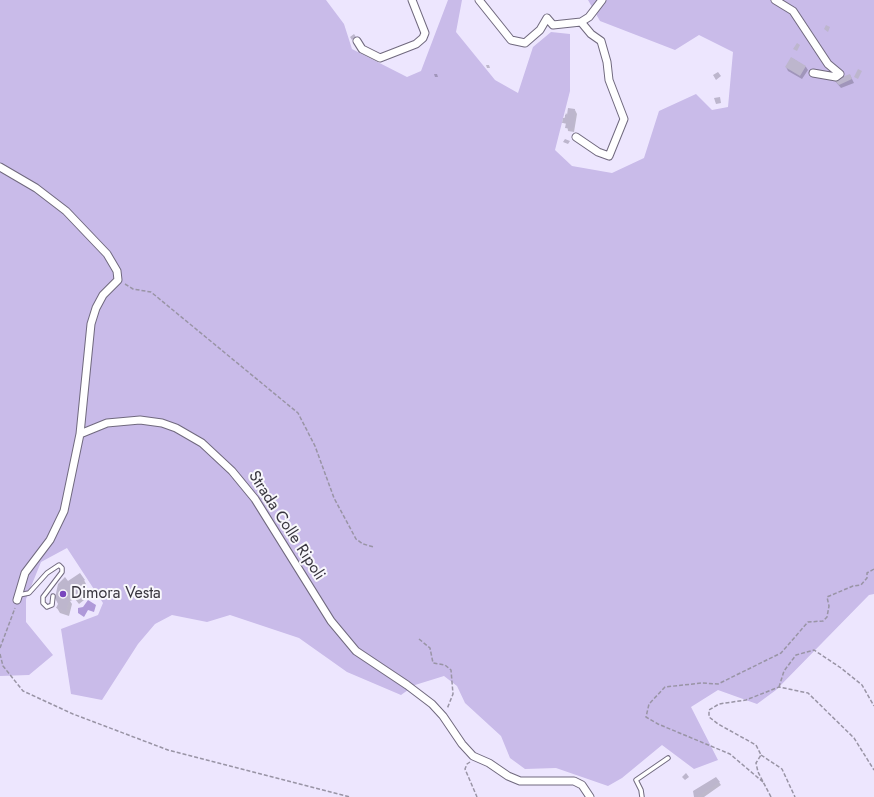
<!DOCTYPE html>
<style>
body{margin:0}
canvas{display:block;background:#ede6fe}
</style>
<canvas width="874" height="797"></canvas>
<script>
const ctx = document.querySelector('canvas').getContext('2d');
ctx.lineJoin = 'round';
function fillPath(path, color) { ctx.fillStyle = color; ctx.fill(path, 'evenodd'); }
const shape = rows => new Path2D(rows.map(r => 'M' + r).join(''));
function trace(path, color, width, dash) { ctx.strokeStyle = color; ctx.lineWidth = width; ctx.lineCap = dash ? 'butt' : 'round'; ctx.setLineDash(dash || []); ctx.stroke(path); }
function drawText(font, color, halo, rows, align = 'center') {
  ctx.font = font + ' Jost,sans-serif'; ctx.lineWidth = 4; ctx.setLineDash([]); ctx.textBaseline = 'middle'; ctx.strokeStyle = halo; ctx.fillStyle = color; for (const [text, x, y, turn = 0] of rows) {
    ctx.save(); ctx.translate(x, y); ctx.rotate((+turn || 0) * Math.PI / 180); ctx.textAlign = isNaN(turn) ? turn : align; if (halo) ctx.strokeText(text, 0, 0); ctx.fillText(text, 0, 0); ctx.restore();
  }
}
fillPath(shape([
 [0,0,326,0,344,24,352,49,407,77,421,71,448,0,462,0,456,32,495,80,518,93,533,47,551,32,570,34,570,91,555,150,572,166,612,173,644,158,659,111,696,94,712,110,728,107,733,52,699,35,675,50,600,21,588,0,874,0,874,594,869,595,776,690,757,704,718,690,691,707,718,760,694,769,662,745,622,778,608,786,556,768,525,769,510,758,501,736,465,703,457,686,444,676,415,685,401,695,347,672,299,638,230,615,207,622,172,615,155,624,138,644,102,700,71,694,61,629,98,615,103,603,67,548,41,562,26,599,26,622,53,655,29,675,0,676]
]), '#c9bbe9');
fillPath(shape([
 [88,600,96,605,94,612,88,610,84,617,78,613,78,608,83,607]
]), '#af99d9');
fillPath(shape([
 [792,58,806,67,808,70,802,79,788,71,786,67],
 [486,65,489,65,490,68,487,68],
 [434,74,437,74,438,77,435,77],
 [850,75,854,83,841,88,835,81],
 [575,110,577,114,574,132,568,131,567,124,563,123,566,113,568,116],
 [84,580,86,584,80,587,81,589,78,591,84,600,79,604,75,599,70,601,72,604,69,616,60,613,57,608,68,582],
 [716,778,721,785,704,797,695,797,694,792]
]), '#0003');
fillPath(shape([
 [826,25,830,27,828,32,824,29],
 [354,34,356,37,352,40,350,37],
 [797,43,800,45,797,51,793,49],
 [791,57,806,66,800,76,785,67],
 [858,69,862,71,858,79,854,77],
 [718,72,721,76,716,80,713,75],
 [850,74,852,79,839,85,834,80],
 [720,97,721,103,716,104,714,98],
 [568,108,575,109,574,127,572,129,565,128,566,123,562,123,563,118,565,118,565,115,567,115],
 [565,139,570,141,568,144,563,142],
 [80,573,85,580,79,583,80,585,77,588,82,594,75,599,71,594,68,596,70,598,66,611,56,608,58,604,55,598,58,584,65,577,68,581],
 [686,773,689,777,685,780,682,777],
 [716,777,720,782,697,797,694,797,693,791]
]), '#bdb6cd');
const lane = shape([
 [19,595,29,593,47,573,59,565,62,568,62,572,43,597,43,603,47,607,52,605,53,596],
 [642,797,641,790,636,780,668,758]
]);
const street = shape([
 [479,0,511,40,525,43,540,30,547,18,553,25,581,22,589,17,602,0],
 [775,0,793,11,828,64,840,74,836,77,813,73],
 [357,41,362,49,380,58,416,44,423,38,425,33,412,0],
 [576,137,598,152,609,156,624,119,609,80,607,62,601,41,591,34,581,22],
 [0,167,36,188,66,211,107,254,117,271,118,280,103,295,96,308,91,324,80,434,107,423,140,420,162,423,176,428,202,443,232,471,255,499,331,621,356,651,407,685,432,704,443,716,462,744,473,756,489,763,508,776,520,781,574,781,582,785,590,797],
 [17,600,25,573,50,540,64,511,80,434]
]);
trace(lane, '#70697e', 5.5);
trace(street, '#70697e', 9);
trace(shape([
 [125,284,133,289,151,292,298,413,315,446,334,498,356,539,363,544,374,547],
 [419,639,430,648,433,663,445,665,451,670,453,694,447,709],
 [0,648,15,608],
 [0,654,3,666,23,691,73,714,168,750,350,797],
 [779,687,784,671,796,655,814,650,841,668,862,685,874,706],
 [761,755,782,769,795,797],
 [470,762,467,764,465,769,477,797],
 [763,782,730,754,658,724,646,717,649,704,665,687,702,683,718,684,781,653,808,622,823,621,827,617,829,606,827,597,853,586,861,585,867,578,867,573,874,569],
 [771,797,758,772,756,763,761,755,756,745,718,724,709,717,709,710,719,704,746,700,779,687,808,693,854,738,874,770]
]), '#9994a5', 1.5, [4, 2]);
trace(lane, '#fff', 3.5);
trace(street, '#fff', 7);
for (const [x, y, r, color] of [
 [63,594,4,"#7946be"]
]) { const dot = new Path2D(); dot.arc(x, y, r, 0, 2 * Math.PI); ctx.fillStyle = color; ctx.fill(dot); trace(dot, '#f8f7fc', 1.5); }
drawText('16px', '#38353e', '#f8f7fc', [
 ["Strada Colle Ripoli",286,526,57]
]);
drawText('16px', '#38353e', '#f8f7fc', [
 ["Dimora Vesta",71,594]
], 'left');
</script>
